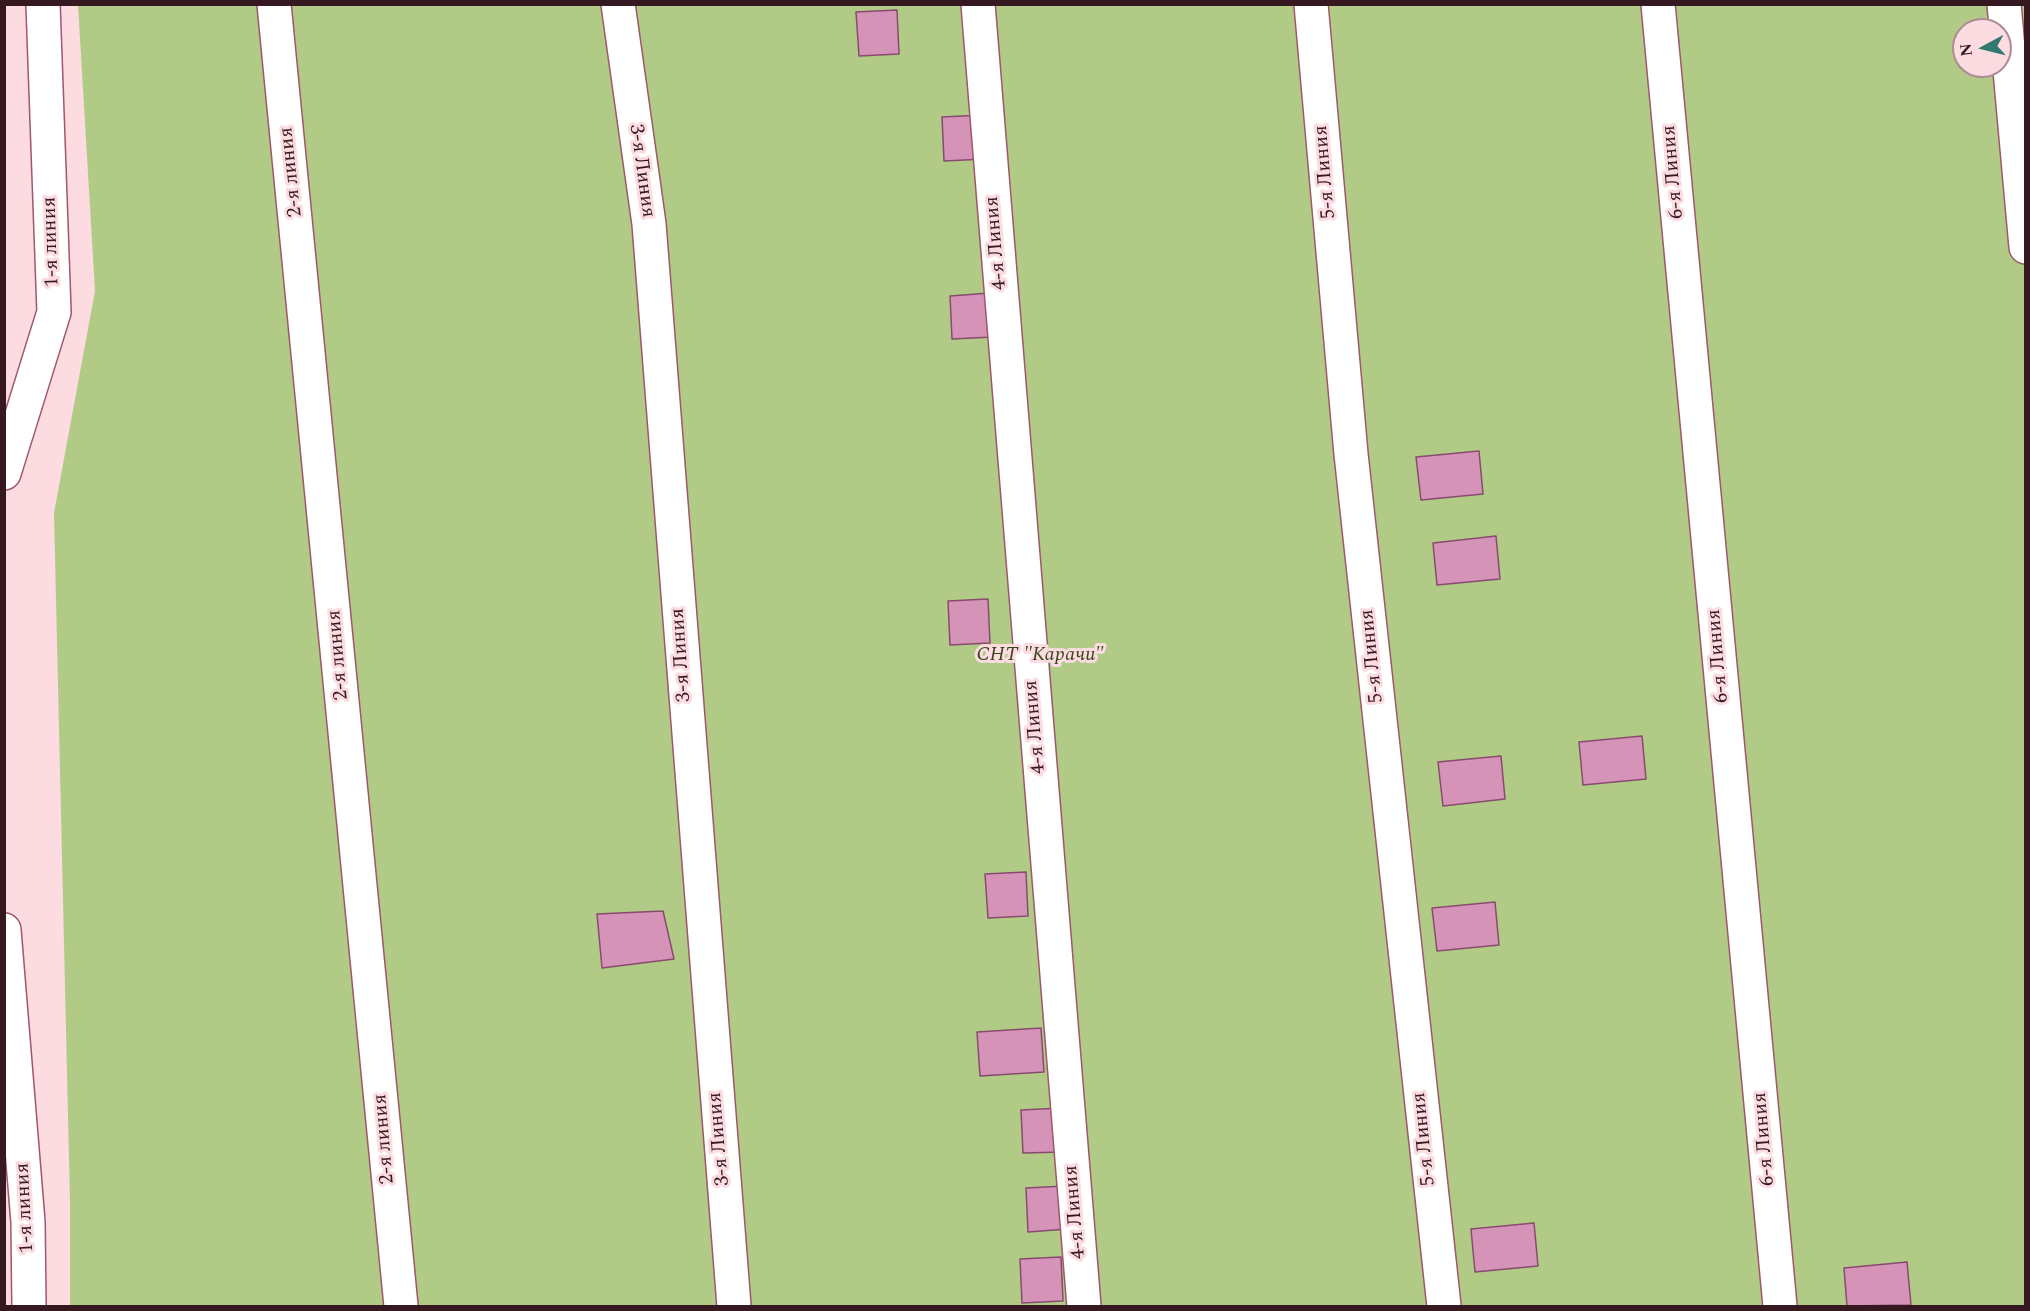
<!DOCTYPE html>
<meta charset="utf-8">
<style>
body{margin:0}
#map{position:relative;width:2030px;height:1311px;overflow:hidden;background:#fcdbe1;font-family:Spectral,serif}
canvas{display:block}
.frame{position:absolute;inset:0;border:6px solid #361920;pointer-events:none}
.north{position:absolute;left:1952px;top:18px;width:60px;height:60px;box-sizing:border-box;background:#fcdbe1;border:2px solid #ad8d94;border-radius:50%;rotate:263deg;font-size:16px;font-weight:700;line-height:24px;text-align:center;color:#361920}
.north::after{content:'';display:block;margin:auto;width:21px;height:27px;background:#327971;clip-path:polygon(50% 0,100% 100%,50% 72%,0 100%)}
</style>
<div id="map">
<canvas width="2030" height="1311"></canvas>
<div class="frame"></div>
<div class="north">N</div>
</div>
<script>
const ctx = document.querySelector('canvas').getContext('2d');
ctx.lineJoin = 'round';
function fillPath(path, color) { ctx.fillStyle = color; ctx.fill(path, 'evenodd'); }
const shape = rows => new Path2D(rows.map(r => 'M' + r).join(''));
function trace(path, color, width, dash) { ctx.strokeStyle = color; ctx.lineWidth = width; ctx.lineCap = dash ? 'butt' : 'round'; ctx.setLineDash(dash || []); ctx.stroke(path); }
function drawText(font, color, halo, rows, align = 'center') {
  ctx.font = font + ' Spectral,serif'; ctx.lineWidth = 6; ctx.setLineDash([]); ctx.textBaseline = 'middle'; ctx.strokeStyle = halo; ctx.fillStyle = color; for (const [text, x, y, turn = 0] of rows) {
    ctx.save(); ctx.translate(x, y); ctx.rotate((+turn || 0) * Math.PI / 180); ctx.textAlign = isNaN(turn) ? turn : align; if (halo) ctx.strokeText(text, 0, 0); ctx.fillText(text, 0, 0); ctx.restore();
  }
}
fillPath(shape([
 [78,5,2025,5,2025,1306,70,1306,70,1202,54,513,95,291],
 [1964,30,2000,30,2000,66,1964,66]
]), '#b1cb87');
const building = shape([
 [897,10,899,54,859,56,856,12,897,10],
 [983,115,985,159,944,161,942,117,983,115],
 [990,293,993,337,952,339,950,296,990,293],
 [1479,451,1483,494,1421,500,1416,457,1479,451],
 [1496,536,1500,579,1437,585,1433,543,1496,536],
 [988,599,990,643,950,645,948,601,988,599],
 [1642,736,1646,779,1583,785,1579,742,1642,736],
 [1501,756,1505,799,1443,806,1438,762,1501,756],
 [1026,872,1028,916,988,918,985,874,1026,872],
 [1495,902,1499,945,1437,951,1432,908,1495,902],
 [663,911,674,959,602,968,597,914,663,911],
 [1041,1028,1044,1072,980,1076,977,1032,1041,1028],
 [1061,1108,1064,1152,1023,1153,1021,1110,1061,1108],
 [1066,1186,1068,1229,1028,1232,1026,1188,1066,1186],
 [1534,1223,1538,1266,1475,1272,1471,1229,1534,1223],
 [1061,1257,1063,1301,1022,1303,1020,1259,1061,1257],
 [1907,1262,1911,1305,1847,1306,1844,1268,1907,1262]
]);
fillPath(building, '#d693b8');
trace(building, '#874b6e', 1.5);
const minor = shape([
 [274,4,401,1306],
 [618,4,649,224,734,1306],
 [978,4,1084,1306],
 [1311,4,1351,454,1444,1306],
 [1658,4,1780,1306],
 [2004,4,2026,247],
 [4,473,54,312,43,4],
 [4,930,28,1222,29,1306]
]);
trace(minor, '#9e5869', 36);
trace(minor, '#fff', 33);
drawText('20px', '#361920', '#fcdbe1', [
 ["3-я Линия",641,171,82],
 ["2-я линия",292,172,-96],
 ["5-я Линия",1326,172,-95],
 ["6-я Линия",1674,172,-95],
 ["1-я линия",52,242,-92],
 ["4-я Линия",997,243,-95],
 ["2-я линия",339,655,-95],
 ["3-я Линия",682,655,-94],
 ["5-я Линия",1373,656,-96],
 ["6-я Линия",1719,656,-95],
 ["4-я Линия",1036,727,-95],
 ["2-я линия",385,1139,-95],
 ["3-я Линия",720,1139,-95],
 ["5-я Линия",1425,1139,-96],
 ["6-я Линия",1765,1139,-95],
 ["1-я линия",26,1208,-93],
 ["4-я Линия",1076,1212,-95]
]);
drawText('italic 20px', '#38471a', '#fcdbe1', [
 ["СНТ \"Карачи\"",1040,656]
]);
</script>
